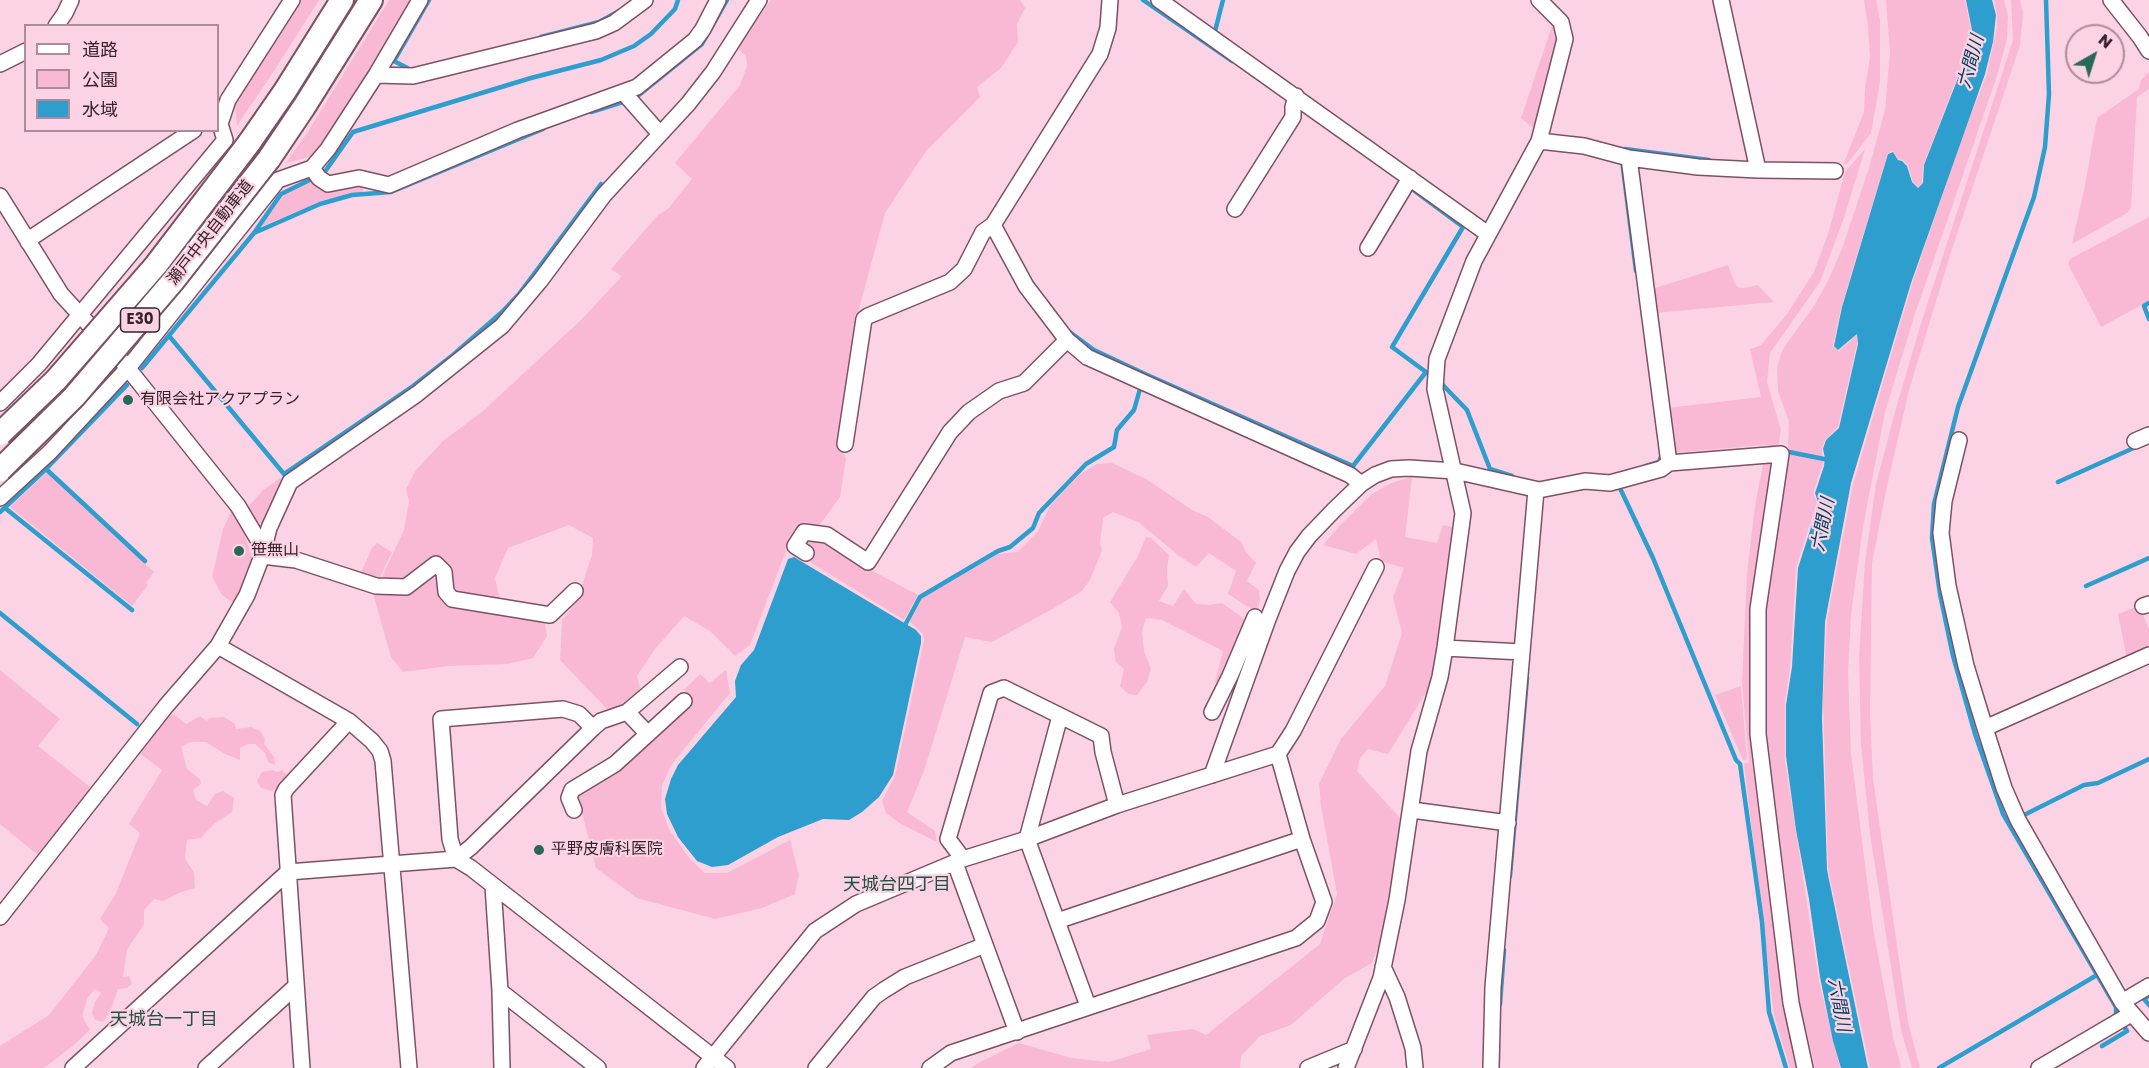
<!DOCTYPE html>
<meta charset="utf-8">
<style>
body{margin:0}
#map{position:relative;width:2149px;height:1068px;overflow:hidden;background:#fcd3e4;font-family:Poppins,"Noto Sans JP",sans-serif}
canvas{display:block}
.legend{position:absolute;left:24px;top:24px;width:195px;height:108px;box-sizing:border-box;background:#fcd3e4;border:2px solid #ac8c9a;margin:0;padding:8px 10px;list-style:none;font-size:18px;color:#35222a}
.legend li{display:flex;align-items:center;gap:12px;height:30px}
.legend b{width:30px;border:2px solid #ac8c9a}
.north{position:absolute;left:2065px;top:24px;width:60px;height:60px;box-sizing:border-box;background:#fcd3e4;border:2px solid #ac8c9a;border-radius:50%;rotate:39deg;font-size:16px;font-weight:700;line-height:24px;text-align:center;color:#35222a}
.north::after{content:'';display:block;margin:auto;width:21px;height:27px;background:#286856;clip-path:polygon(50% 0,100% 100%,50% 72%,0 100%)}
</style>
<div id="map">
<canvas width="2149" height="1068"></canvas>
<ul class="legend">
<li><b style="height:8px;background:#fff"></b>道路</li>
<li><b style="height:16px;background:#f9b9d4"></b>公園</li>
<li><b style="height:16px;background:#2d9ece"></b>水域</li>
</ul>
<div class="north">N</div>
</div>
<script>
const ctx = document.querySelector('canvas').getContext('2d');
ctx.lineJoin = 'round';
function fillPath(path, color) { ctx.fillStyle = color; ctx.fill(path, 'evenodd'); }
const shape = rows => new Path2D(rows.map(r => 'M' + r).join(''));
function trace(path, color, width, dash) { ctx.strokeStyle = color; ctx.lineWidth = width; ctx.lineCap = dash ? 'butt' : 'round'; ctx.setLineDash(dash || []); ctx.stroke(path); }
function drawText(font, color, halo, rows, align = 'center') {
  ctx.font = font + ' Poppins,"Noto Sans JP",sans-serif'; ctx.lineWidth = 4.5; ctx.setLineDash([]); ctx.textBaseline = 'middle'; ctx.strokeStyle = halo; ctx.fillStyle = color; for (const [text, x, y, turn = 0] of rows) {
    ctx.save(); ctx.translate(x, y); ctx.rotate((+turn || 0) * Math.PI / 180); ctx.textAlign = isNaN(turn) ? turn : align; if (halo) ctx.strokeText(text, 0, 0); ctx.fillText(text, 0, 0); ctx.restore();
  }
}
fillPath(shape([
 [298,0,319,0,276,68,237,126,235,108,239,94],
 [389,0,414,0,313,156,286,163,309,130],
 [771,0,1020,0,1025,8,1017,24,1018,42,1001,68,977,87,980,97,926,151,885,213,854,327,839,448,846,458,840,497,819,526,805,522,787,548,750,645,735,656,710,631,684,616,655,649,637,676,641,692,621,707,607,709,560,660,562,621,577,600,592,555,593,538,569,525,508,548,495,578,501,605,455,597,448,568,404,581,380,581,404,530,409,501,406,489,416,470,443,441,483,411,582,319,622,276,611,269,659,214,668,209,692,179,675,163,740,85,747,66,746,56,737,48],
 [1864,0,1876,0,1880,20,1880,82,1871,133,1848,163,1843,165,1864,112,1865,89,1870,57,1868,25],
 [1886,0,1965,0,1971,30,1966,55,1923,166,1922,183,1918,187,1913,182,1908,165,1903,160,1898,159,1893,151,1888,153,1841,308,1833,346,1839,351,1857,335,1857,344,1838,427,1825,440,1822,449,1823,464,1813,493,1817,502,1796,568,1790,669,1785,701,1785,761,1819,981,1840,1068,1815,1068,1805,1025,1799,1026,1762,722,1764,605,1774,522,1788,448,1789,422,1778,391,1777,367,1783,349,1813,307,1827,283,1842,249,1869,168,1885,110,1890,52],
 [1994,0,2004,0,2008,16,2007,39,1997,76,1914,317,1885,412,1863,527,1851,614,1848,672,1851,754,1873,928,1894,1041,1901,1066,1900,1068,1870,1068,1828,869,1823,699,1827,620,1853,484,1912,284,1960,143,1987,74,1997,27,1997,15],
 [2011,0,2020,0,2023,12,2020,45,1952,249,1909,390,1886,491,1872,563,1870,713,1873,779,1908,1022,1920,1068,1912,1068,1901,1030,1870,834,1861,744,1859,657,1865,562,1876,484,1896,408,1922,320,2013,40],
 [1554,20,1560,30,1536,129,1534,129,1521,118],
 [2149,72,2149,89,2137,97,2131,208,2127,213,2072,244,2085,185,2097,118,2139,89,2141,80],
 [1865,149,1844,218,1820,282,1770,353,1767,382,1781,430,1778,447,1763,445,1672,453,1667,408,1761,397,1750,349,1761,345,1787,314,1814,272,1828,234,1845,172],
 [311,182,363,184,363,192,324,200,260,227,284,195],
 [2149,217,2149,301,2101,327,2068,264,2070,259],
 [1728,265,1735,284,1738,287,1743,288,1758,285,1774,302,1655,313,1652,289],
 [1776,458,1754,638,1801,1068,1790,1068,1774,1015,1744,764,1749,762,1742,683,1747,573,1755,506,1764,459],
 [1112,463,1146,479,1192,510,1208,517,1241,542,1246,552,1256,563,1247,581,1259,590,1260,601,1256,612,1228,594,1236,571,1209,553,1196,567,1178,555,1138,522,1113,512,1103,518,1100,543,1102,550,1090,580,1082,591,1054,608,992,642,965,637,924,771,907,812,935,831,937,842,901,824,886,813,882,801,895,776,924,640,923,634,910,622,922,598,998,554,1018,552,1038,531,1050,506,1080,474,1097,464],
 [47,472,154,572,146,583,148,585,132,606,10,507],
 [1412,477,1405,537,1437,543,1443,525,1452,527,1451,556,1435,678,1388,754,1368,749,1360,758,1357,771,1400,818,1385,928,1372,963,1345,978,1291,1025,1260,1036,1241,1056,1240,1068,971,1068,980,1062,1019,1043,1071,1058,1109,1062,1151,1049,1147,1035,1193,1029,1206,1035,1320,944,1337,894,1321,806,1319,784,1341,739,1385,686,1402,633,1393,597,1404,568,1381,561,1376,539,1356,554,1323,545,1339,526,1372,494,1391,483],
 [280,478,284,483,277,491,268,508,264,523,256,523,248,507,262,491],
 [231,512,245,535,252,557,247,576,235,604,222,595,212,577,223,529],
 [807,537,824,539,867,568,918,595,904,620,794,552],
 [1146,537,1151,538,1169,555,1167,570,1168,586,1159,601,1173,606,1184,589,1196,604,1209,605,1222,603,1247,621,1222,683,1215,682,1223,651,1162,620,1146,618,1142,631,1144,651,1151,669,1147,682,1137,695,1128,694,1120,686,1124,669,1116,662,1114,649,1122,627,1119,613,1110,602,1138,556],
 [377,543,392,552,378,581,359,577,372,548],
 [436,569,443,595,544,617,547,636,533,658,507,664,448,666,403,672,391,657,372,590],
 [2136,607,2140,614,2143,615,2149,629,2149,650,2127,659,2118,614],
 [0,670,60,719,38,746,90,787,86,798,43,853,41,852,39,856,0,824],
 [726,670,730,693,671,765,662,786,661,808,670,831,690,859,705,873,727,873,790,840,799,875,795,894,762,908,715,919,637,898,596,868,577,793,618,769,693,702,684,690,700,674,710,683],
 [1741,686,1747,760,1743,760,1715,695],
 [168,712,176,716,186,724,200,716,207,721,209,718,224,717,235,724,236,729,251,727,260,731,265,739,264,744,274,757,275,765,268,762,265,753,255,744,248,744,240,748,240,760,225,754,206,742,190,742,181,747,187,769,200,779,201,784,193,790,196,800,207,806,215,794,223,791,234,798,232,812,214,824,201,838,187,840,185,858,194,873,195,888,181,892,163,901,154,899,144,910,144,924,127,950,123,977,129,976,132,984,127,988,118,989,110,1012,103,1022,95,1020,92,1013,95,1002,101,993,95,989,88,997,82,1016,90,1030,74,1045,44,1068,0,1068,0,1046,49,1015,96,955,109,928,100,919,116,893,140,833,129,824,162,770,138,752],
 [272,770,278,772,282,770,286,774,287,781,282,787,272,791,261,788,257,781,262,772]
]), '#f9b9d4');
fillPath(shape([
 [1966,0,1992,0,1996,15,1993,42,1985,74,1911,283,1851,483,1825,622,1822,718,1827,870,1868,1068,1841,1068,1833,1041,1820,977,1809,899,1796,830,1786,756,1786,705,1792,667,1798,568,1816,512,1818,502,1815,493,1824,466,1825,458,1823,449,1826,440,1839,428,1858,344,1857,334,1838,350,1834,346,1842,307,1888,154,1893,152,1898,160,1902,161,1907,166,1912,182,1918,188,1923,183,1924,165,1967,55,1972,30],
 [794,557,916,630,921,636,921,643,893,775,879,797,862,812,849,820,823,819,778,837,728,865,712,867,697,861,678,837,667,814,665,799,671,779,678,765,736,697,735,681,741,665,754,650,788,559]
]), '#2d9ece');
trace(shape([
 [1143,0,1232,61],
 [2046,0,2049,94,2045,147,2034,197,1958,407,1934,504,1932,538,1940,594,1953,656,1975,734,2003,814,2116,1007,2116,1014],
 [1214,35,1223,0],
 [541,37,599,22,621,10],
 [411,70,394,61,429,0],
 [634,99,702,44,727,0],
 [591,112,626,101],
 [1624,152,1625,149,1709,160],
 [1622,160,1636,271],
 [1408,186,1463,227,1392,347,1426,372],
 [254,233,320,204,352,195,391,192,543,129],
 [2149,303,2144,306,2149,319],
 [1067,330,1094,350,1145,374,1353,466,1426,372,1432,376],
 [170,337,284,474,413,386,453,355,502,312,519,294,601,184],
 [142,368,254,233,281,194,324,173,353,132,531,78,601,60,634,46,651,34,675,9,678,0],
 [1439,381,1467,410,1490,469,1512,476],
 [1784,451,1829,460],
 [1646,466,1659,462,1662,454],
 [46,469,145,561],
 [2058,482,2138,446],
 [1618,484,1653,558,1736,760,1740,764,1762,922,1769,1012,1786,1068],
 [5,508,132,610],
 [0,512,46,469,127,385],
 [2086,586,2149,558],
 [0,613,137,724],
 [903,629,920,597,998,551,1010,547,1033,528,1039,513,1086,464,1114,447,1117,430,1134,410,1140,389],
 [2024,815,2084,785,2098,783,2149,759],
 [1510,876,1527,678],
 [2149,996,2144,999,2149,1005],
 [1500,1004,1504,950],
 [2102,1046,2127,1031,2123,1025],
 [1939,1068,2097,975]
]), '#2d9ece', 4.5);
const minor = shape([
 [1110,0,1108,28,1100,54,993,225,1026,286,1067,340,1087,357,1350,475,1361,484],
 [1159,0,1488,234],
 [1721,0,1758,170],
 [2111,0,2140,37,2149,51],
 [56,26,65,13,71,0],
 [0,64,26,51],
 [376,75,413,76,596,31,614,23,645,0],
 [624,93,660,134],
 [1539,141,1584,146,1629,158,1698,167,1758,170,1835,171],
 [1629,158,1669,463],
 [312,168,319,178,328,184,359,178,389,185,518,130,637,87,695,40,703,29,718,0],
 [0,196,61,294,102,339],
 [1235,209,1293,117,1293,107,1296,96],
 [28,242,34,236,194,130],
 [1368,248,1410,178],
 [122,361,238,506,263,548],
 [0,403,39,364,225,140,220,124,228,100,292,0],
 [1959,440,1944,501,1941,533,1948,586,1966,666,1985,728],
 [2135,441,2149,435],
 [845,444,864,319,868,316,950,282,964,269,983,232,993,225],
 [0,498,50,452,128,368,278,180,312,168,328,149,376,75,420,0],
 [806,553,795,546,804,532,827,535,868,562,950,432,969,412,999,391,1024,383,1067,340],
 [262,556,296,560,376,586,406,587,436,564,444,572,446,592,452,599,550,615,575,591],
 [2143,606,2149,604],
 [218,646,349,721,372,741,380,751,383,761,409,1068],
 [1445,648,1522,652],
 [2149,655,1985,728,2004,788,2018,820,2122,1002,2149,1033],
 [627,712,648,734],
 [1212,712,1230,676,1255,617],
 [1060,716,1027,839,1088,1006],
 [593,728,579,714,563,709,441,719,450,839,456,859,471,847,593,728,601,721,627,712,680,667],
 [1278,754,1293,731,1376,567],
 [1212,775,1268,619,1287,571,1297,552,1309,536,1334,510,1361,484,1375,475,1391,469,1409,468,1455,471,1539,490,1585,481,1610,483,1661,469,1669,463,1781,454,1758,609,1758,734,1791,1003,1805,1068],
 [574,810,569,798,572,790,615,764,684,701],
 [1412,810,1508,823],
 [963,859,948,839,991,693,1004,688,1101,736,1103,752,1117,805],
 [955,863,1017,1032],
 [493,886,500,991,502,1068],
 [0,917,166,706,218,646,247,595,262,556,269,528,290,482,417,394,502,326,540,281,604,195,688,104,713,72,759,0],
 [1057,921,1302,839],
 [1383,967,1397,997,1413,1048,1415,1068],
 [500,991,598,1068],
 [2122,1002,2149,986],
 [73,1068,288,872,456,859,471,868,727,1068],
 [206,1068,296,986],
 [302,1068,283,795,286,789,349,721],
 [704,1068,815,931,856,904,963,859,1027,839,1117,805,1278,754,1302,839,1324,902,1317,921,1296,938,951,1053,930,1068],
 [816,1068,874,997,884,990,905,977,985,945],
 [1308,1068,1354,1049],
 [1346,1068,1381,978,1397,900,1419,751,1440,677,1445,648,1463,513,1435,389,1437,359,1474,261,1539,141,1565,39,1561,22,1539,0],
 [1491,1068,1493,987,1536,490],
 [2039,1068,2131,1014]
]);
const highway = shape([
 [249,143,285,91,342,0],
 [269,159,304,107,371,0]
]);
trace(minor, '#7d5165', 18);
trace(highway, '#7d5165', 26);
trace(minor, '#fff', 15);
trace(highway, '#fff', 22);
const highwayBridge = shape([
 [0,434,56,380,156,265,249,143],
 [0,470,74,397,174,280,269,159]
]);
trace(highwayBridge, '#7d5165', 26, []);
trace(highwayBridge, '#fff', 22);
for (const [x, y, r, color] of [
 [128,400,6,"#286856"],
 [239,551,6,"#286856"],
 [539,850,6,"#286856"]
]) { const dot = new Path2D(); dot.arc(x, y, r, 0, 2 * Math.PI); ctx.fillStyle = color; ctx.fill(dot); trace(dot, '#fcd3e4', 2); }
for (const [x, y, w] of [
 [140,320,39]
]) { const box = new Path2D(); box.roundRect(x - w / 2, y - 12, w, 24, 4.5); ctx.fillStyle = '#fcd3e4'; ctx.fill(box); trace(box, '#35222a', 1.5); }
drawText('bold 15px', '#35222a', null, [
 ["E30",140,320]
]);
drawText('16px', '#35222a', '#fcd3e4', [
 ["瀬戸中央自動車道",211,233,-52]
]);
drawText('16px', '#35222a', '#fcd3e4', [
 ["有限会社アクアプラン",140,400],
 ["笹無山",251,551],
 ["平野皮膚科医院",551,850]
], 'left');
drawText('italic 18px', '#01425b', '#fcd3e4', [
 ["六間川",1972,62,-75],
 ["六間川",1824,525,-79],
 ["六間川",1838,1005,79]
]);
drawText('18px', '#1f5244', '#fcd3e4', [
 ["天城台四丁目",897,885],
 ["天城台一丁目",164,1020]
]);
</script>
